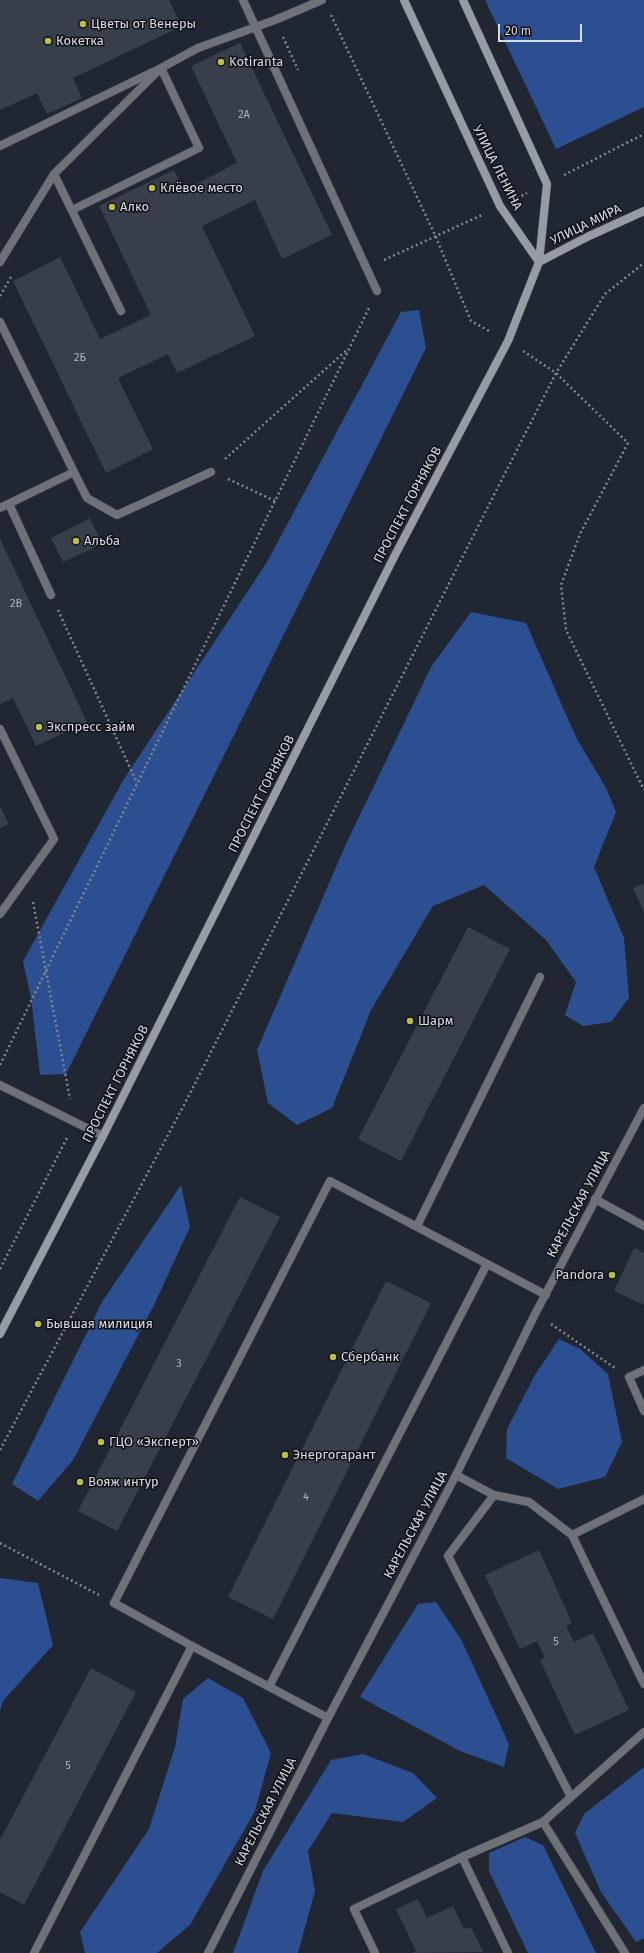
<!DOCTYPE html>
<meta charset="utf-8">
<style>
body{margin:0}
#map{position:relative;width:644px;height:1953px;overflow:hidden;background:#212732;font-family:"Fira Sans",sans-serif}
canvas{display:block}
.scale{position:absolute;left:498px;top:24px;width:84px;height:18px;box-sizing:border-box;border:2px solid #d7dbe2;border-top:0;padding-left:5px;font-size:12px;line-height:14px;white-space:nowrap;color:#d7dbe2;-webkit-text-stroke:3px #0e1015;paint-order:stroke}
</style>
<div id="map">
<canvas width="644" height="1953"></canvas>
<div class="scale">20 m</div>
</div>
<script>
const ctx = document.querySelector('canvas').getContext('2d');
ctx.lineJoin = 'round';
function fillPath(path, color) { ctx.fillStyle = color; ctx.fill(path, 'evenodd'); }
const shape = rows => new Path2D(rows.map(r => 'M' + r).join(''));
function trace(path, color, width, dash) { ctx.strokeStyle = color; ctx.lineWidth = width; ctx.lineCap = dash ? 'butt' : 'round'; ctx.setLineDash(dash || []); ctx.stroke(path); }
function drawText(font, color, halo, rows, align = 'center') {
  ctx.font = font + ' "Fira Sans",sans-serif'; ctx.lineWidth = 3; ctx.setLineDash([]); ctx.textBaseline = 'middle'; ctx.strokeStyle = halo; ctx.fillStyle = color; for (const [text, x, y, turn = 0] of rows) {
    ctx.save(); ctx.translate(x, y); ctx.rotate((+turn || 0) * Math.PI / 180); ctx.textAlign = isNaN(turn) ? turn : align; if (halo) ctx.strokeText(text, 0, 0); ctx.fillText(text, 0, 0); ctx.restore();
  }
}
fillPath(shape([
 [485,0,644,0,644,107,556,149],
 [419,310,426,348,66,1074,40,1075,31,998,23,961,124,779,267,562,401,312],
 [471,612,526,623,576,737,606,788,616,812,594,867,624,938,629,998,611,1022,583,1026,565,1015,576,982,546,940,484,885,433,906,371,1010,332,1108,297,1125,268,1103,257,1050,346,844,431,667],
 [181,1185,190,1227,155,1303,73,1460,38,1501,12,1484,102,1302],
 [559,1339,580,1349,608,1374,622,1442,605,1477,558,1489,506,1458,507,1429,535,1375],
 [0,1578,38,1583,53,1645,3,1701,0,1711],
 [436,1602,462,1641,509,1744,504,1767,460,1751,360,1697,418,1604],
 [208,1678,243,1698,271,1753,255,1811,190,1925,157,1953,85,1953,80,1932,149,1829,175,1747,183,1699],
 [363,1754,413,1773,437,1798,403,1822,332,1813,308,1851,315,1891,298,1953,233,1953,263,1871,331,1760],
 [644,1767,644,1938,636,1942,601,1892,575,1833,584,1814],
 [525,1837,543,1845,596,1953,528,1953,489,1871,489,1853]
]), '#2b4f91');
fillPath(shape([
 [0,0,169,0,182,26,73,78,82,98,47,114,37,93,0,110],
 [240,43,332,235,282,259,255,200,202,226,255,336,177,373,168,354,118,378,153,449,106,473,13,281,60,257,100,339,151,315,99,206,174,170,184,190,237,163,191,66],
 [90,518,102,544,63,562,51,538],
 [0,539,87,722,36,746,13,698,0,704],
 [0,806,9,824,0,828],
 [644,883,644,912,633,888],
 [468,927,510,949,401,1161,358,1139],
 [240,1197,280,1217,117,1531,78,1511],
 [634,1248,644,1253,644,1305,614,1291],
 [386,1281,431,1303,273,1619,228,1597],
 [539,1550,572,1623,566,1626,574,1642,593,1633,629,1710,575,1735,540,1660,545,1658,537,1641,520,1649,485,1575],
 [91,1668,136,1692,24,1905,0,1892,0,1840],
 [418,1899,427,1918,453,1906,464,1929,471,1927,483,1952,412,1953,416,1951,396,1909]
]), '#393f4a');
const service = shape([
 [243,0,377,291],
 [0,146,161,68,199,148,72,210],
 [54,174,121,311],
 [0,262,54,174,161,68,198,48,275,20,322,0],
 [0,322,74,472,0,508],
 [74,472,87,498,117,515,211,472],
 [9,504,51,595],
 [0,729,54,839,0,914],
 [0,1085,103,1136],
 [595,1199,644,1226],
 [417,1226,540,977],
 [644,1370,629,1377,644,1411],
 [456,1475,494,1495,529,1502,572,1535,644,1499],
 [494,1495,448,1556,571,1797],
 [572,1535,644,1684],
 [269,1687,487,1264],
 [328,1718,192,1646,114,1603,330,1181,546,1295],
 [543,1822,625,1953],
 [462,1857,508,1953],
 [34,1953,192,1646],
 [375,1953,354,1909,462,1857,543,1822,644,1732]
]);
const minor = shape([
 [208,1953,328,1718,456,1475,535,1314,644,1108]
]);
const secondary = shape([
 [404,0,500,206,539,262],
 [539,262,587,237,644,211],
 [0,1334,103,1136,394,557,508,341,539,262,547,184,463,0]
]);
trace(service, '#3e444e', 9);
trace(minor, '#3e444e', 9);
trace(secondary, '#3e444e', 9);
trace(shape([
 [331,15,435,235,471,321,491,332],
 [283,37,298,70],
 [564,175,644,134],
 [517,198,527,193],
 [384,260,484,214],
 [0,296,11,277],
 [523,351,556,373,628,443,580,534,561,585,566,630,644,790],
 [225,459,348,349],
 [228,479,275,501],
 [58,610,137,783],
 [33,902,70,1099],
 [0,1065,369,308],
 [0,1269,67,1138],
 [551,1324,615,1368],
 [0,1450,184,1105,556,373,605,294,644,263],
 [0,1543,99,1595]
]), '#81868f', 2.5, [2, 3]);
trace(service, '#6e7177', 8);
trace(minor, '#6e7177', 8);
trace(secondary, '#979ca4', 8);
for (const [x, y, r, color] of [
 [83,24,4,"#bbc044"],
 [48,41,4,"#bbc044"],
 [221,62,4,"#bbc044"],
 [152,188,4,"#bbc044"],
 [112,207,4,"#bbc044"],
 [76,541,4,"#bbc044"],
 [39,727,4,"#bbc044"],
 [410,1021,4,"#bbc044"],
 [612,1275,4,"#bbc044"],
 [38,1324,4,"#bbc044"],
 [333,1357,4,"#bbc044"],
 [101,1442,4,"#bbc044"],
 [285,1455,4,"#bbc044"],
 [80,1482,4,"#bbc044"]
]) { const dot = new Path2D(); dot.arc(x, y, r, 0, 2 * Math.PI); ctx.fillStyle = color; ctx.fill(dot); trace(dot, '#0e1015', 1.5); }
drawText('11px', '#b0b4bc', null, [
 ["2А",244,115],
 ["2Б",80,358],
 ["2В",16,604],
 ["3",179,1364],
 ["4",306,1497],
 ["5",556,1642],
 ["5",68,1766]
]);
drawText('13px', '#d7dbe2', '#0e1015', [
 ["Цветы от Венеры",91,24],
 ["Кокетка",56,41],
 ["Kotiranta",229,62],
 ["Клёвое место",160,188],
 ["Алко",120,207],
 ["Альба",84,541],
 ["Экспресс займ",47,727],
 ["Шарм",418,1021],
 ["Pandora",604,1275,"right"],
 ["Бывшая милиция",46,1324],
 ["Сбербанк",341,1357],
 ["ГЦО «Эксперт»",109,1442],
 ["Энергогарант",293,1455],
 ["Вояж интур",88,1482]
], 'left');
drawText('13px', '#d7dbe2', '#0e1015', [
 ["УЛИЦА ЛЕНИНА",497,168,63],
 ["УЛИЦА МИРА",586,225,-26],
 ["ПРОСПЕКТ ГОРНЯКОВ",408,505,-62],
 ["ПРОСПЕКТ ГОРНЯКОВ",262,794,-63],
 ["ПРОСПЕКТ ГОРНЯКОВ",116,1084,-63],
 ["КАРЕЛЬСКАЯ УЛИЦА",579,1204,-62],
 ["КАРЕЛЬСКАЯ УЛИЦА",416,1525,-62],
 ["КАРЕЛЬСКАЯ УЛИЦА",266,1812,-63]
]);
</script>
